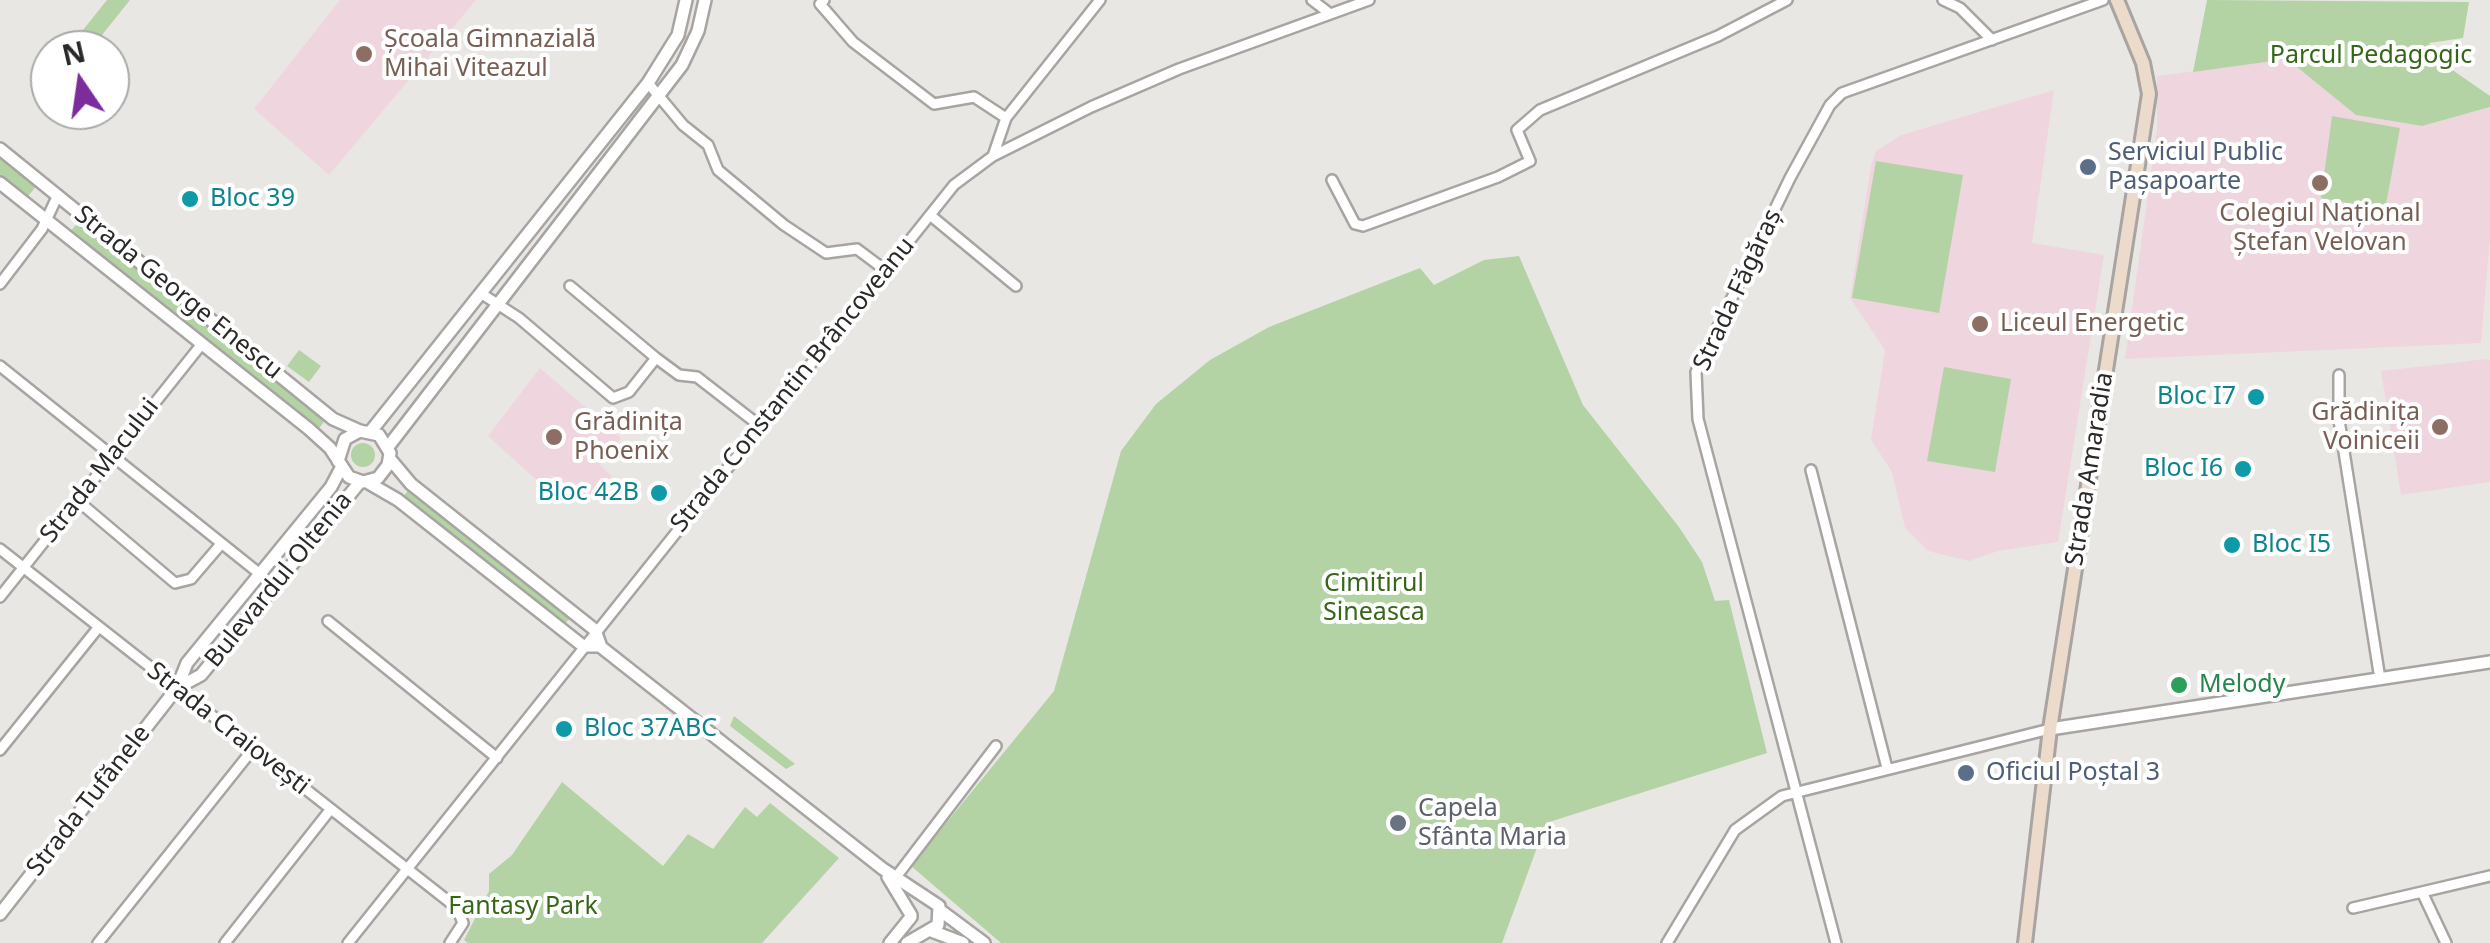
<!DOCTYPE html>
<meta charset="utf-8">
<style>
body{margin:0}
#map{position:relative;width:2490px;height:943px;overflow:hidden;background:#e9e7e4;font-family:"Noto Sans",sans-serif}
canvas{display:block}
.north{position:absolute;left:30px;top:30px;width:100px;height:100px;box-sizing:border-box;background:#fff;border:2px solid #aaa9a9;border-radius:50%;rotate:347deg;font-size:28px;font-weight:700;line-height:40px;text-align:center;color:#2a2928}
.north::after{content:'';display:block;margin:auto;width:35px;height:45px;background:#7d2c9c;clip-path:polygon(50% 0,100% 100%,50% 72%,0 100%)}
</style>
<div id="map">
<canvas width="2490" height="943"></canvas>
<div class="north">N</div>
</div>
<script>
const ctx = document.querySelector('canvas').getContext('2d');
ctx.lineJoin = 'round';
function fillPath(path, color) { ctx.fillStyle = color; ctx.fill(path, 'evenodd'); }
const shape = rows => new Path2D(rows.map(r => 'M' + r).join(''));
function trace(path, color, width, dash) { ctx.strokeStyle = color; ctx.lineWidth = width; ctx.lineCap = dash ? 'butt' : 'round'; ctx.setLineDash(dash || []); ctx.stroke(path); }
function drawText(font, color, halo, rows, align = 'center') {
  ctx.font = font + ' "Noto Sans",sans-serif'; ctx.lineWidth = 8; ctx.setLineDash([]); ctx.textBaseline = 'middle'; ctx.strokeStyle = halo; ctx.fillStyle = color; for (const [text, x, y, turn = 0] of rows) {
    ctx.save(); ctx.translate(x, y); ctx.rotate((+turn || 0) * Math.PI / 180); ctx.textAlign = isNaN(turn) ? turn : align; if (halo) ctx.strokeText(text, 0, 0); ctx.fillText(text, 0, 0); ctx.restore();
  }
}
fillPath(shape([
 [340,0,476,0,329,175,254,109],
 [2287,59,2356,115,2422,126,2490,107,2490,237,2481,343,2125,359,2157,129,2157,76],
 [2054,90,2032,243,2104,255,2058,542,1998,551,1969,561,1928,551,1905,528,1892,472,1871,440,1885,350,1850,298,1871,166,1876,151,1901,135],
 [2486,359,2490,360,2490,482,2401,495,2381,371],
 [540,368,621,438,600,465,612,476,587,505,552,476,543,486,488,436]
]), '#efd6de');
fillPath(shape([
 [107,0,130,0,90,50,67,50],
 [2207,0,2469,2,2463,38,2429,43,2451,69,2490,96,2490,107,2422,126,2356,115,2287,59,2193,72],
 [2332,116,2400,128,2385,210,2321,198],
 [0,157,37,185,26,199,0,179],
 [1876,161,1963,175,1939,313,1852,298],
 [81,219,326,419,317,431,70,232],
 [1519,256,1583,405,1679,527,1702,562,1715,601,1729,600,1767,753,1546,823,1502,943,1001,943,911,866,1054,691,1121,451,1156,404,1210,360,1269,327,1420,268,1434,285,1484,260],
 [299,350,321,366,309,382,287,366],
 [1944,367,2011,379,1995,472,1927,461],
 '351 455a12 12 0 1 1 24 0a12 12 0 1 1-24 0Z',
 [412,486,572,615,563,627,401,499],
 [734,716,795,764,786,769,730,726],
 [562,782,663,866,688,834,713,849,745,807,757,817,770,803,839,858,762,943,468,943,464,940,489,891,489,874,512,855]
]), '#b3d3a4');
const minor = shape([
 [824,0,820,4,853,42,934,104,974,97,1006,118],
 [1312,0,1329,13],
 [1943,0,1960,8,1992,40],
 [648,83,683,125,708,145,718,170,784,225,826,253,857,249,885,270],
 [993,156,1006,118,1100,0],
 [1332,180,1355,224,1363,226,1498,177,1530,161,1517,130,1540,110,1718,36,1787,0],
 [930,215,1016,286],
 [0,284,42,229,58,195],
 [570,286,656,358,679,375,697,377,760,426],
 [482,294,519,318,613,398,629,392,656,358],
 [0,366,260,574],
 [2339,375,2339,420,2380,679],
 [1811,470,1887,768],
 [78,501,175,583,191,579,221,544],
 [0,549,457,908,463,923,450,943],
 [0,597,201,345],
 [328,621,497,758],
 [0,750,98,628],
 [896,877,996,746],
 [2422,892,2490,876],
 [2353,908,2422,892,2446,943],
 [98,943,253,749],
 [225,943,330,810],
 [348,943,954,185,993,156,1091,107,1179,69,1369,0],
 [1667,943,1735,830,1782,796,2050,729],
 [1836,943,1698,419,1696,372,1790,178,1830,105,1842,93,2103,0]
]);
const tertiary = shape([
 [0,149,333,419,360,431],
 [0,183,309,429,330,448,349,477,363,482,378,478,388,465,390,453,379,435,360,431,345,439,338,461],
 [371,431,648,83,678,35,686,0],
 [388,447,682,65,698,31,705,0],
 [390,459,411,484,595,630,601,647,883,869,939,906,938,925,907,943],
 [367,482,398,500,583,646,600,646],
 [177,688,201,675,360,482],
 [2050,729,2490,662],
 [888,877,911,915],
 [941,911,984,943],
 [0,914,177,688,187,663,331,487,341,468],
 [929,930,963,943],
 [890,943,911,917]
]);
const secondary = shape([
 [2025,943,2050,729,2149,94,2143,63,2117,0]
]);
trace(minor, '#a7a4a2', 14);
trace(tertiary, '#a7a4a2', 16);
trace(secondary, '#a7a4a2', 18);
trace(minor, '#fff', 9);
trace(tertiary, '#fff', 11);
trace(secondary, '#ecdaca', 12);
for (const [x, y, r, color] of [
 [364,54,10,"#8d6e63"],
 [2088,167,10,"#5c6f8a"],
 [2320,183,10,"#8d6e63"],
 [190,199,10,"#0f9aa8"],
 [1980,324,10,"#8d6e63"],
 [2256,397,10,"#0f9aa8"],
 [2440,427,10,"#8d6e63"],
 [554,437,10,"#8d6e63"],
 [2243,469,10,"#0f9aa8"],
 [659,493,10,"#0f9aa8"],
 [2232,545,10,"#0f9aa8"],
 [2179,685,10,"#2e9e5b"],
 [564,729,10,"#0f9aa8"],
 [1966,773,10,"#5c6f8a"],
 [1398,823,10,"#6b7280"]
]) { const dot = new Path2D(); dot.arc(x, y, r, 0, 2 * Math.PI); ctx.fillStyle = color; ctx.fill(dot); trace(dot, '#fff', 4); }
drawText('25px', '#785e54', '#fff', [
 ["Școala Gimnazială",384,40],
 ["Mihai Viteazul",384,69],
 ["Colegiul Național",2320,214,"center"],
 ["Ștefan Velovan",2320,243,"center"],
 ["Liceul Energetic",2000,324],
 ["Grădinița",2420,413,"right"],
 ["Voiniceii",2420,442,"right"],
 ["Grădinița",574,423],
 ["Phoenix",574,452]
], 'left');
drawText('25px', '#366618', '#fff', [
 ["Parcul Pedagogic",2371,56],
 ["Cimitirul",1374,584],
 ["Sineasca",1374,613],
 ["Fantasy Park",523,907]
]);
drawText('25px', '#4e5e75', '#fff', [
 ["Serviciul Public",2108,153],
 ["Pașapoarte",2108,182],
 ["Oficiul Poștal 3",1986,773]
], 'left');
drawText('25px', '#0d838f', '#fff', [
 ["Bloc 39",210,199],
 ["Bloc I7",2236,397,"right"],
 ["Bloc I6",2223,469,"right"],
 ["Bloc 42B",639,493,"right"],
 ["Bloc I5",2252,545],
 ["Bloc 37ABC",584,729]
], 'left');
drawText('25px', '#2a2928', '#fff', [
 ["Strada Făgăraș",1738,290,-65],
 ["Strada George Enescu",178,293,39],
 ["Strada Constantin Brâncoveanu",793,385,-51],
 ["Strada Amaradia",2090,469,-81],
 ["Strada Macului",100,471,-52],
 ["Bulevardul Oltenia",279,580,-51],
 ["Strada Craiovești",228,729,38],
 ["Strada Tufănele",89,801,-52]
]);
drawText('25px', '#27864d', '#fff', [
 ["Melody",2199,685]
], 'left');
drawText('25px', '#5b616d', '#fff', [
 ["Capela",1418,809],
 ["Sfânta Maria",1418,838]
], 'left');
</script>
